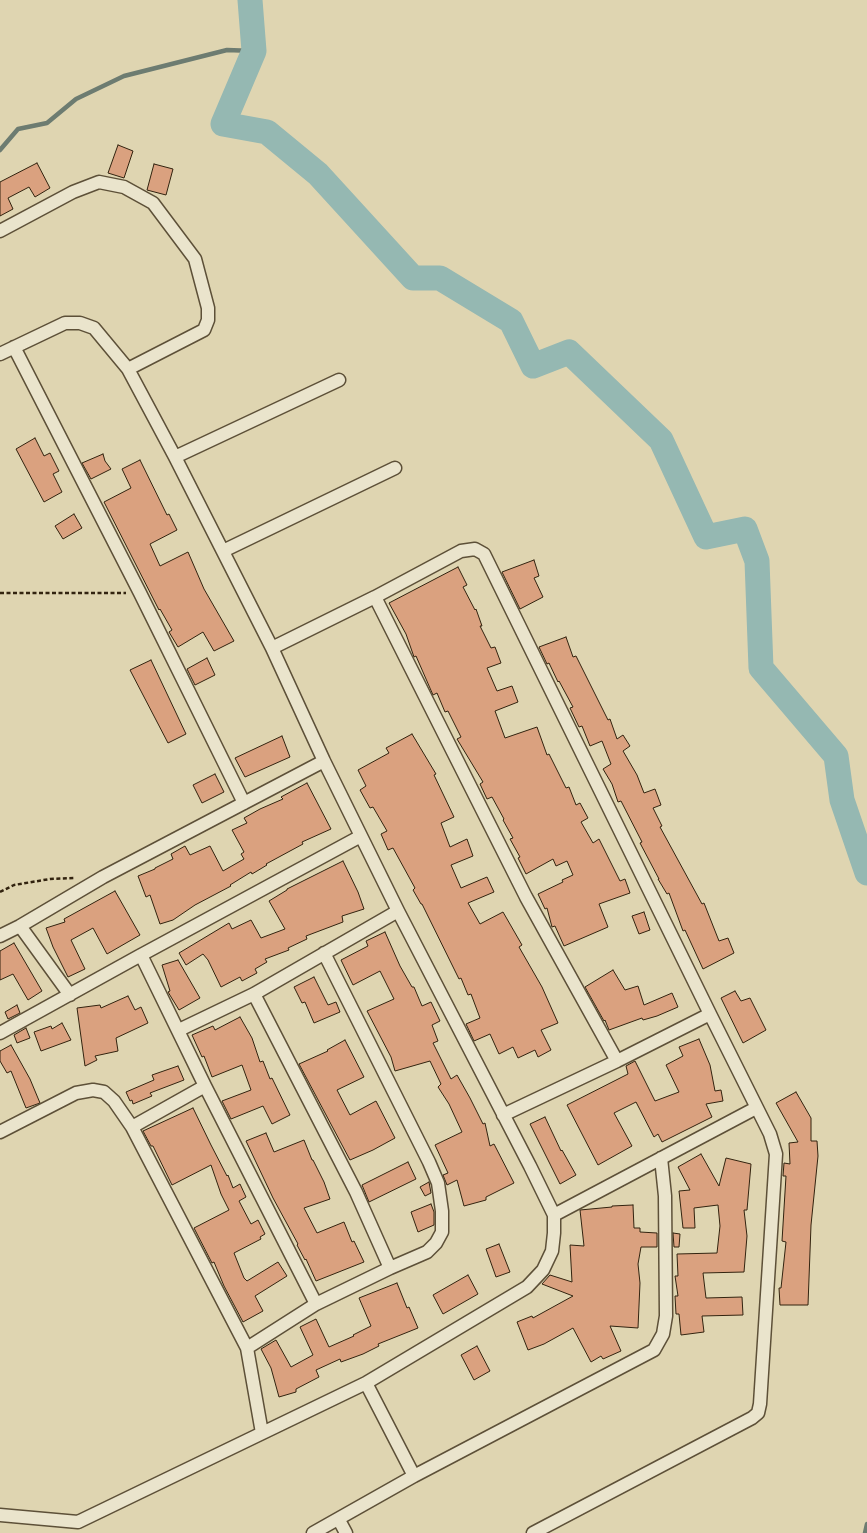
<!DOCTYPE html>
<style>
body{margin:0}
canvas{display:block;background:#dfd5b1}
</style>
<canvas width="867" height="1533"></canvas>
<script>
const ctx = document.querySelector('canvas').getContext('2d');
ctx.lineJoin = 'round';
const shape = rows => new Path2D(rows.map(r => 'M' + r).join(''));
function trace(path, color, width, dash) { ctx.strokeStyle = color; ctx.lineWidth = width; ctx.lineCap = dash ? 'butt' : 'round'; ctx.setLineDash(dash || []); ctx.stroke(path); }
function fillPath(path, color) { ctx.fillStyle = color; ctx.fill(path, 'evenodd'); }
trace(shape([
 [0,150,18,129,47,123,76,99,124,76,227,50,254,51],
 [865,1533,867,1524]
]), '#6d7c71', 4.5);
trace(shape([
 [250,0,254,51,223,124,267,132,318,174,413,278,440,278,511,321,533,366,569,352,661,440,706,537,745,529,757,561,761,668,836,756,842,800,867,873]
]), '#95b8b2', 25);
const building = shape([
 [118,145,133,151,124,178,108,173,118,145],
 [37,163,50,188,35,197,29,187,8,198,13,209,0,216,0,182,37,163],
 [154,164,173,169,166,195,147,190,154,164],
 [35,438,44,456,50,453,59,471,53,474,62,492,44,502,16,449,35,438],
 [103,454,105,461,111,469,91,479,82,463,103,454],
 [140,460,167,515,169,514,177,530,150,544,160,566,188,552,204,589,234,641,214,651,203,632,178,647,169,632,172,630,160,609,159,610,104,502,131,488,122,469,140,460],
 [74,514,82,528,63,539,55,526,74,514],
 [534,560,539,576,534,578,543,597,520,609,502,572,534,560],
 [458,567,467,585,463,587,475,610,476,609,482,626,480,626,491,648,495,647,501,663,487,668,497,691,512,686,518,702,495,711,505,738,537,727,547,755,549,754,566,788,569,787,576,805,580,803,588,818,581,822,593,843,599,839,620,881,625,879,630,893,599,904,608,927,564,946,555,926,552,927,547,908,545,909,538,894,563,882,562,880,573,875,567,861,556,866,553,859,526,874,518,858,520,857,510,839,513,838,503,820,504,819,492,797,487,799,480,784,483,782,457,739,461,737,448,711,445,712,437,693,433,695,416,656,414,657,406,634,389,603,458,567],
 [566,637,573,657,576,656,608,720,610,719,617,739,623,735,630,746,623,751,637,775,644,793,655,789,661,805,653,808,662,826,660,827,702,904,704,903,719,941,728,938,734,953,703,969,685,930,683,931,669,893,667,894,658,879,659,879,640,843,642,842,621,801,618,802,612,784,603,769,611,764,602,741,590,746,582,726,579,727,570,708,573,707,559,681,558,682,549,663,547,664,539,647,566,637],
 [207,658,215,675,195,685,187,669,207,658],
 [151,660,186,734,168,743,130,670,151,660],
 [412,734,436,774,434,775,454,817,441,823,450,847,467,839,473,856,451,865,461,888,487,877,494,892,468,903,480,924,503,912,522,945,519,947,542,987,558,1023,541,1030,551,1050,538,1057,535,1050,518,1058,513,1047,499,1054,490,1034,474,1041,466,1024,480,1018,471,994,468,995,461,978,459,979,422,904,421,904,413,890,415,888,393,848,388,850,381,834,387,831,373,807,370,808,360,790,366,786,358,770,389,753,386,748,412,734],
 [282,736,290,757,245,777,235,758,282,736],
 [215,774,224,792,202,803,193,785,215,774],
 [307,783,331,829,302,842,303,844,266,864,267,865,252,874,251,872,230,885,231,886,195,905,173,920,160,924,150,895,146,897,138,876,155,869,155,868,173,859,171,854,185,846,190,855,210,846,223,871,244,859,241,854,244,852,232,830,247,823,244,818,260,809,283,799,281,797,307,783],
 [343,861,358,892,364,909,342,916,343,922,306,936,307,939,288,948,289,950,265,959,267,962,255,969,257,973,242,981,240,977,221,987,208,960,203,954,186,965,179,953,229,923,232,929,251,920,261,938,285,929,269,901,287,890,287,889,343,861],
 [115,891,140,935,107,954,93,928,71,940,85,969,68,977,53,947,46,928,65,922,64,919,115,891],
 [644,912,650,930,639,934,632,916,644,912],
 [385,932,400,966,412,987,414,987,422,1006,431,1002,440,1021,432,1025,438,1041,433,1043,451,1079,457,1075,470,1098,483,1124,485,1123,490,1146,494,1144,514,1183,486,1197,486,1200,464,1206,457,1180,447,1185,443,1175,448,1173,435,1145,462,1132,449,1104,438,1087,441,1084,430,1061,395,1071,391,1057,367,1011,394,999,380,971,353,985,341,960,368,946,366,941,385,932],
 [14,943,42,991,28,1000,13,974,0,980,0,951,14,943],
 [178,960,200,998,179,1010,168,992,170,991,162,965,178,960],
 [613,970,625,990,638,986,644,1005,672,993,678,1007,657,1016,643,1020,642,1018,609,1030,605,1020,604,1021,585,987,613,970],
 [314,977,328,1005,336,1002,340,1012,314,1023,305,1002,302,1003,294,987,314,977],
 [735,991,741,1001,750,998,766,1030,743,1043,721,998,735,991],
 [128,996,135,1010,141,1007,148,1023,116,1038,118,1051,95,1056,97,1060,85,1066,77,1008,100,1005,101,1008,128,996],
 [17,1005,20,1013,8,1019,5,1012,17,1005],
 [240,1017,252,1038,260,1062,263,1061,270,1079,272,1078,290,1115,272,1124,263,1106,231,1119,222,1101,251,1090,242,1065,212,1077,204,1056,202,1057,192,1035,213,1026,215,1030,240,1017],
 [62,1023,71,1040,41,1051,34,1032,51,1026,52,1029,62,1023],
 [26,1028,30,1038,17,1043,14,1035,26,1028],
 [699,1039,710,1065,715,1091,721,1090,723,1101,706,1104,712,1117,662,1142,658,1134,654,1137,636,1102,614,1113,632,1146,598,1165,567,1105,628,1074,626,1066,635,1061,655,1101,679,1092,666,1065,683,1056,679,1047,699,1039],
 [345,1040,364,1077,337,1090,350,1115,376,1101,395,1138,373,1150,350,1160,299,1064,328,1051,327,1050,345,1040],
 [11,1045,30,1079,40,1103,26,1108,11,1071,7,1073,0,1061,0,1051,11,1045],
 [178,1066,184,1080,150,1093,152,1096,133,1104,132,1100,130,1101,126,1092,154,1080,152,1075,178,1066],
 [796,1092,811,1118,811,1141,817,1141,818,1156,811,1225,808,1305,780,1305,779,1288,781,1288,786,1242,782,1241,786,1176,783,1176,784,1163,790,1164,789,1143,798,1142,776,1103,796,1092],
 [193,1108,211,1145,227,1176,228,1175,233,1188,240,1184,246,1197,239,1201,251,1224,258,1220,265,1234,260,1237,261,1239,234,1253,244,1278,247,1281,278,1262,287,1276,255,1296,263,1311,243,1322,224,1286,214,1262,212,1263,194,1228,229,1210,221,1194,211,1165,172,1185,153,1146,151,1146,143,1131,193,1108],
 [545,1117,561,1151,562,1150,576,1175,560,1184,530,1124,545,1117],
 [266,1133,274,1152,304,1140,312,1160,313,1160,324,1182,330,1199,304,1208,317,1233,344,1222,352,1242,354,1241,364,1262,316,1281,306,1259,305,1260,297,1245,298,1244,273,1198,246,1141,266,1133],
 [701,1154,719,1186,726,1158,751,1164,747,1210,744,1210,747,1236,744,1272,703,1273,706,1298,742,1297,743,1315,702,1316,704,1332,681,1335,679,1314,676,1314,675,1296,678,1296,675,1276,678,1276,677,1254,717,1253,720,1226,718,1205,694,1208,695,1228,683,1228,679,1191,690,1190,678,1167,701,1154],
 [408,1162,416,1179,369,1202,362,1185,408,1162],
 [429,1182,431,1193,425,1196,420,1187,429,1182],
 [431,1204,434,1212,434,1225,418,1232,411,1212,431,1204],
 [633,1205,634,1228,640,1228,640,1232,657,1233,657,1247,641,1247,638,1264,640,1283,638,1328,610,1326,621,1351,603,1359,601,1356,591,1362,573,1328,544,1344,528,1350,517,1322,532,1316,533,1318,573,1296,542,1284,550,1275,572,1282,570,1245,584,1246,580,1210,612,1207,612,1206,633,1205],
 [673,1233,680,1234,679,1247,674,1247,673,1233],
 [499,1244,510,1272,496,1277,486,1249,499,1244],
 [468,1275,478,1294,443,1314,433,1295,468,1275],
 [397,1283,407,1308,409,1307,418,1328,378,1344,379,1346,363,1354,341,1362,340,1359,316,1370,319,1377,296,1389,296,1392,279,1397,271,1368,261,1349,276,1340,291,1367,313,1355,300,1327,316,1319,329,1347,354,1336,353,1335,371,1326,359,1298,397,1283],
 [477,1346,490,1371,474,1380,461,1355,477,1346]
]);
fillPath(building, '#daa17f');
trace(building, '#32230f', 1);
const street = shape([
 [0,231,73,192,99,182,124,187,153,203,195,259,208,308,208,320,204,330,128,369],
 [14,347,140,593,244,803],
 [0,354,65,323,80,323,94,328,128,369,175,457,272,648,324,761,398,911,530,1166,554,1215,554,1233,552,1251,543,1270,527,1287,366,1383,78,1522,0,1515],
 [175,457,339,380],
 [223,551,395,468],
 [375,597,526,897,617,1061],
 [272,648,375,597,461,551,475,549,484,554,710,1014,617,1061,503,1115],
 [20,926,70,995],
 [0,936,20,926,103,877,324,761],
 [324,953,429,1162,438,1183,442,1211,442,1232,436,1243,427,1252,390,1268],
 [179,1030,254,994,398,911],
 [0,1033,141,955],
 [132,1127,205,1086],
 [0,1132,76,1093,93,1090,104,1092,114,1101,132,1127,247,1348,262,1433],
 [554,1215,756,1108],
 [316,1304,205,1086,141,955,361,836],
 [247,1348,316,1304,390,1268,356,1192,254,994],
 [366,1383,414,1476,654,1350,663,1334,666,1316,665,1196,661,1158],
 [339,1520,346,1533],
 [313,1533,414,1476],
 [533,1533,752,1418,758,1413,760,1404,776,1154,770,1134,710,1014]
]);
trace(street, '#5d5038', 15);
trace(shape([
 [0,593,126,593],
 [0,892,14,885,50,879,74,878]
]), '#32230f', 2.5, [4, 2.5]);
trace(street, '#eae4cc', 12);
</script>
